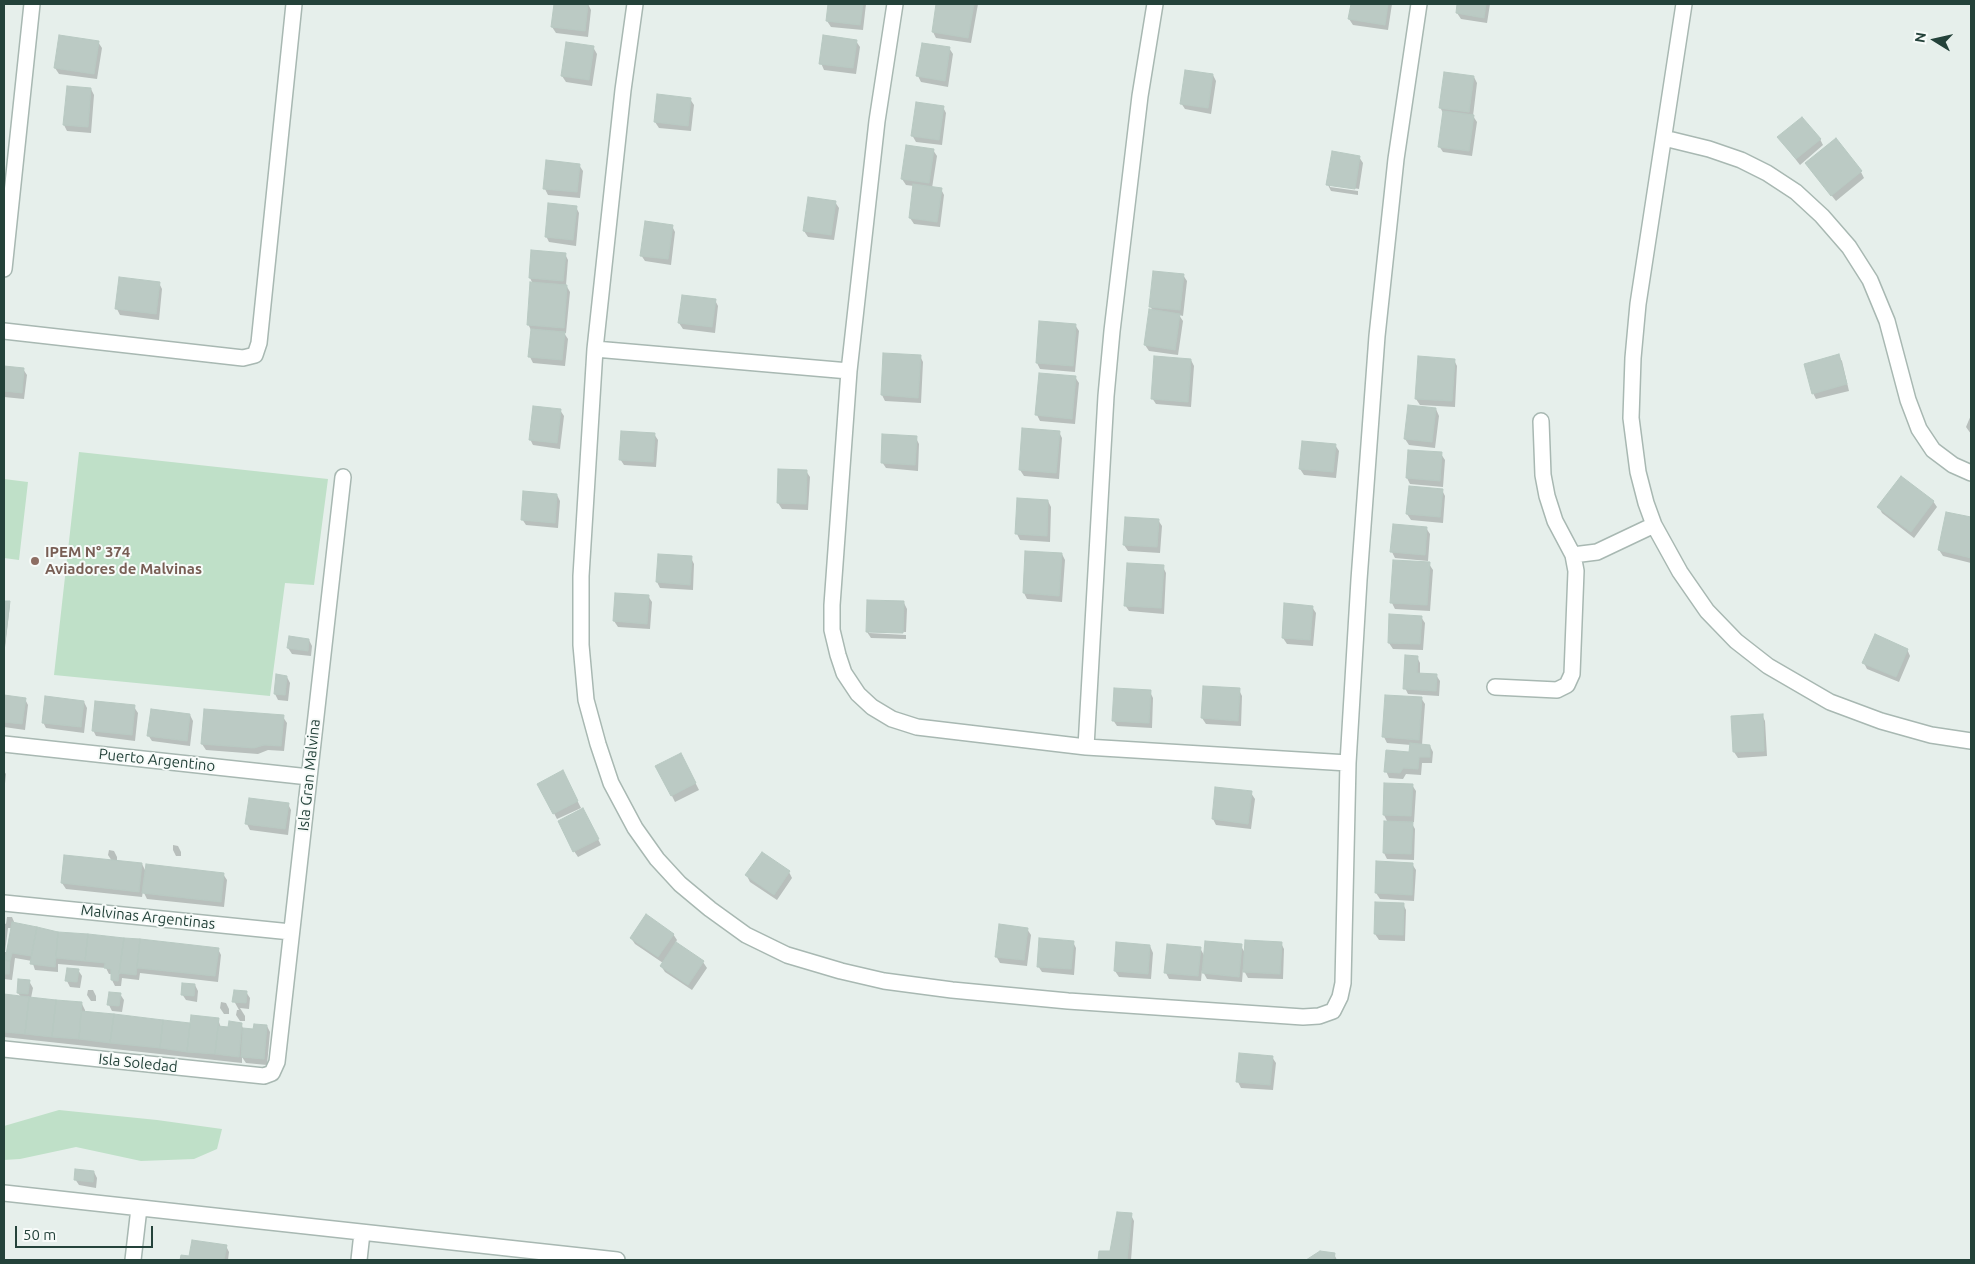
<!DOCTYPE html>
<meta charset="utf-8">
<style>
body{margin:0}
#map{position:relative;width:1975px;height:1264px;overflow:hidden;background:#e6efeb;font-family:Ubuntu,sans-serif}
canvas{display:block}
.frame{position:absolute;inset:0;border:5px solid #24423a;pointer-events:none}
.north{position:absolute;left:1910px;top:15px;width:50px;height:50px;-webkit-text-stroke:4px #f7fbf9;paint-order:stroke;rotate:280deg;font-size:14px;font-weight:700;line-height:20px;text-align:center;color:#24423a}
.north::after{content:'';display:block;margin:auto;width:18px;height:22px;background:#24423a;clip-path:polygon(50% 0,100% 100%,50% 72%,0 100%)}
.scale{position:absolute;left:15px;top:1226px;width:138px;height:22px;box-sizing:border-box;border:2px solid #24423a;border-top:0;padding-left:6px;font-size:15px;line-height:18px;white-space:nowrap;color:#24423a;-webkit-text-stroke:4px #f7fbf9;paint-order:stroke}
</style>
<div id="map">
<canvas width="1975" height="1264"></canvas>
<div class="frame"></div>
<div class="north">N</div>
<div class="scale">50 m</div>
</div>
<script>
const ctx = document.querySelector('canvas').getContext('2d');
ctx.lineJoin = 'round';
function fillPath(path, color) { ctx.fillStyle = color; ctx.fill(path, 'evenodd'); }
const shape = rows => new Path2D(rows.map(r => 'M' + r).join(''));
function trace(path, color, width, dash) { ctx.strokeStyle = color; ctx.lineWidth = width; ctx.lineCap = dash ? 'butt' : 'round'; ctx.setLineDash(dash || []); ctx.stroke(path); }
function drawText(font, color, halo, rows, align = 'center') {
  ctx.font = font + ' Ubuntu,sans-serif'; ctx.lineWidth = 4; ctx.setLineDash([]); ctx.textBaseline = 'middle'; ctx.strokeStyle = halo; ctx.fillStyle = color; for (const [text, x, y, turn = 0] of rows) {
    ctx.save(); ctx.translate(x, y); ctx.rotate((+turn || 0) * Math.PI / 180); ctx.textAlign = isNaN(turn) ? turn : align; if (halo) ctx.strokeText(text, 0, 0); ctx.fillText(text, 0, 0); ctx.restore();
  }
}
fillPath(shape([
 [79,452,328,479,314,585,285,583,270,696,54,675],
 [4,479,28,482,19,560,4,558],
 [59,1110,157,1120,222,1129,217,1149,194,1159,141,1161,76,1147,20,1159,4,1160,4,1126]
]), '#bfe0c8');
fillPath(shape([
 [555,4,588,4,591,10,588,37,556,33,552,27],
 [829,4,866,4,863,30,831,27,827,21],
 [938,4,978,4,971,43,936,38,933,32],
 [1352,4,1392,4,1388,30,1353,25,1349,19],
 [1459,4,1490,4,1487,23,1461,19,1457,13],
 [856,41,860,47,856,74,824,70,821,63],
 [98,42,102,48,97,79,59,74,55,68],
 [593,47,597,54,592,86,566,82,562,76],
 [949,48,953,54,948,87,921,82,918,76],
 [1213,75,1216,81,1211,114,1185,109,1181,103],
 [1474,77,1477,83,1473,116,1477,122,1472,156,1443,152,1439,146,1443,113,1440,107],
 [91,89,94,95,91,133,67,131,64,125],
 [690,99,694,105,691,131,659,128,655,122],
 [943,107,946,113,942,145,916,142,912,135],
 [1779,138,1820,139,1823,145,1800,165],
 [933,150,937,156,932,188,941,189,944,195,940,227,914,224,910,218,914,186,906,185,902,179],
 [1359,157,1363,163,1359,189,1330,184,1330,187,1358,191,1358,195,1331,191,1328,185],
 [579,165,583,171,580,198,548,195,545,189],
 [1810,169,1861,172,1864,178,1836,201],
 [835,202,839,208,834,240,808,237,804,231],
 [576,207,579,213,576,246,549,242,546,236],
 [672,226,675,232,671,265,645,261,641,255],
 [565,254,568,260,566,285,570,292,566,333,564,333,568,339,565,366,533,363,530,357,531,330,528,324,533,284,530,278],
 [1183,275,1187,281,1183,316,1179,315,1183,321,1178,355,1149,351,1145,345,1153,311,1150,306],
 [159,283,162,289,159,320,120,315,117,309],
 [715,300,718,306,715,333,683,329,679,323],
 [1040,322,1075,325,1079,331,1075,372,1040,369,1037,363],
 [920,356,923,362,921,403,885,401,882,395],
 [1838,356,1842,361,1849,391,1816,399,1813,393],
 [1191,360,1194,366,1191,407,1156,404,1152,398],
 [1454,360,1457,366,1455,407,1420,405,1416,399],
 [4,367,23,369,27,375,24,399,4,397],
 [1040,374,1075,377,1079,383,1075,424,1040,421,1037,415],
 [1436,409,1439,416,1435,448,1409,445,1405,439],
 [560,410,564,416,560,449,533,445,530,439],
 [1971,415,1971,434,1966,427],
 [1059,432,1062,438,1059,479,1024,476,1020,470],
 [654,434,658,440,656,467,624,465,620,459],
 [916,438,919,444,918,471,886,468,882,462],
 [1303,442,1335,445,1339,451,1336,478,1304,475,1300,469],
 [1441,454,1445,460,1443,487,1410,484,1407,478],
 [806,471,810,477,808,510,782,509,778,503],
 [1442,490,1445,496,1443,523,1411,520,1407,514],
 [557,495,560,501,558,528,526,525,522,519],
 [1019,500,1048,501,1051,507,1050,542,1020,540,1017,534],
 [1933,501,1937,507,1914,538,1882,513,1879,507],
 [1947,513,1971,519,1971,563,1943,556,1939,550],
 [1158,520,1162,526,1160,553,1128,551,1124,545],
 [1426,528,1430,534,1428,561,1395,558,1392,552],
 [1026,552,1062,554,1065,560,1062,602,1027,599,1024,593],
 [659,555,691,558,694,564,693,590,660,588,657,582],
 [1429,564,1433,570,1430,611,1395,609,1392,603],
 [1163,567,1166,573,1164,614,1129,611,1125,605],
 [648,596,652,602,650,629,618,627,614,621],
 [4,602,9,602,10,605,4,656],
 [904,603,907,609,906,632,869,631,869,633,906,635,906,639,871,638,867,632],
 [1312,607,1316,613,1313,646,1287,644,1283,638],
 [1421,617,1425,623,1423,650,1393,649,1389,643],
 [290,638,309,640,312,646,311,656,292,654,288,648],
 [1907,649,1910,656,1899,682,1867,669,1864,663],
 [1417,657,1420,663,1420,674,1436,675,1440,681,1439,696,1408,694,1405,688],
 [287,677,290,683,288,701,278,700,275,694],
 [1204,687,1239,690,1242,696,1241,726,1206,724,1202,718],
 [1150,692,1153,698,1152,728,1117,726,1113,720],
 [4,696,25,699,28,705,25,730,4,727],
 [1421,698,1425,704,1422,745,1430,746,1433,752,1432,763,1422,763,1421,775,1406,774,1403,779,1389,778,1386,771,1410,753,1411,745,1387,743,1384,737],
 [84,702,87,708,84,733,46,728,43,722],
 [134,707,138,713,135,741,96,736,93,730],
 [190,715,193,721,190,746,152,741,148,735],
 [1762,715,1765,721,1767,756,1738,758,1734,752],
 [283,717,287,723,284,751,268,750,258,754,206,750,202,744],
 [684,760,699,790,675,802,657,766],
 [4,771,6,774,4,793],
 [566,778,581,808,557,819,539,784],
 [1385,784,1412,785,1416,791,1414,822,1411,822,1415,829,1414,860,1387,859,1384,853,1385,822,1388,823,1384,815],
 [1251,793,1255,799,1251,829,1216,825,1213,819],
 [288,804,291,810,288,835,250,830,247,824],
 [586,816,601,845,578,857,574,851],
 [173,845,178,846,181,852,181,856,176,856,173,850],
 [109,850,114,851,117,857,117,861,142,864,146,872,223,874,227,880,224,907,147,899,143,891,142,897,66,889,62,883,112,861,108,855],
 [1378,863,1412,864,1416,870,1414,901,1380,899,1376,893],
 [789,872,792,878,777,900,750,882,747,876],
 [1403,904,1406,910,1405,941,1379,940,1375,934],
 [7,917,12,917,15,924,58,933,218,949,221,955,218,982,140,973,139,980,122,978,121,986,115,986,112,980,112,974,109,974,106,968,58,964,58,972,35,970,32,961,15,958,12,980,4,979,4,923,6,924],
 [8,928,12,928,7,952,5,952],
 [1027,929,1031,935,1027,966,1000,963,996,956],
 [673,934,677,940,675,943,703,962,707,968,692,990,665,972,661,966,663,963,635,944,631,938],
 [1073,942,1076,948,1074,975,1042,972,1038,966],
 [1281,943,1284,949,1283,979,1248,978,1243,969,1242,982,1207,979,1202,970,1201,981,1169,979,1166,973,1200,948,1205,957,1241,946,1245,953],
 [1150,946,1153,953,1151,979,1119,977,1115,971],
 [78,970,82,976,80,988,70,987,67,981],
 [29,981,33,988,31,998,82,1004,85,1010,85,1013,191,1024,218,1019,221,1028,229,1028,241,1024,244,1030,254,1031,267,1026,270,1032,267,1065,246,1063,242,1057,242,1063,4,1037,4,996,21,997,18,993],
 [195,985,198,991,197,1002,186,1000,182,994],
 [88,990,93,990,96,996,96,1001,91,1001,87,995],
 [246,992,250,998,249,1009,240,1008,245,1016,245,1021,240,1021,236,1015,237,1010,239,1010,234,1001],
 [120,994,124,1000,122,1012,112,1011,109,1005],
 [221,1002,226,1003,229,1009,229,1014,224,1014,220,1008],
 [1272,1057,1276,1063,1273,1090,1241,1088,1238,1082],
 [94,1172,97,1178,96,1188,79,1185,75,1179],
 [1131,1215,1134,1221,1131,1260,1099,1260,1100,1252,1112,1252],
 [226,1246,229,1252,228,1260,181,1260,182,1256,190,1258],
 [1320,1252,1334,1254,1337,1260,1307,1260]
]), '#0003');
const building = shape([
 [554,4,588,4,585,31,551,27,554,4],
 [828,4,863,4,860,25,826,21,828,4],
 [936,4,974,4,968,38,932,32,936,4],
 [1351,4,1388,4,1385,25,1348,19,1351,4],
 [1457,4,1486,4,1484,18,1456,13,1457,4],
 [59,35,99,41,94,74,54,68,59,35],
 [823,35,857,40,853,68,819,64,823,35],
 [566,42,594,46,589,80,561,76,566,42],
 [922,43,950,47,945,81,916,76,922,43],
 [1185,70,1213,74,1208,108,1180,104,1185,70],
 [1444,72,1474,76,1469,112,1439,108,1444,72],
 [67,86,91,88,88,127,63,125,67,86],
 [657,94,691,98,688,126,654,122,657,94],
 [916,102,944,106,939,140,911,136,916,102],
 [1443,111,1474,115,1469,151,1438,147,1443,111],
 [1802,117,1821,139,1796,159,1777,137,1802,117],
 [1836,138,1862,171,1831,196,1805,163,1836,138],
 [906,145,934,149,929,183,901,179,906,145],
 [1332,151,1360,156,1355,189,1326,185,1332,151],
 [546,160,580,164,577,192,543,189,546,160],
 [913,184,942,188,937,222,909,218,913,184],
 [808,197,836,201,831,235,803,231,808,197],
 [548,203,577,206,573,240,545,237,548,203],
 [645,221,673,225,668,259,640,256,645,221],
 [531,250,566,253,563,281,529,278,531,250],
 [1153,271,1184,274,1180,310,1149,307,1153,271],
 [119,277,160,282,156,314,115,309,119,277],
 [530,282,567,285,564,328,527,325,530,282],
 [682,295,716,299,712,327,678,323,682,295],
 [1149,309,1180,314,1175,350,1144,345,1149,309],
 [1039,321,1076,324,1073,366,1036,363,1039,321],
 [531,329,565,332,562,360,528,357,531,329],
 [883,353,921,355,918,398,881,395,883,353],
 [1839,354,1847,384,1812,394,1804,364,1839,354],
 [1154,356,1191,359,1188,402,1151,399,1154,356],
 [1418,356,1455,359,1452,401,1415,399,1418,356],
 [4,366,24,368,22,393,4,391,4,366],
 [1039,373,1076,376,1072,419,1035,415,1039,373],
 [1408,405,1436,408,1432,442,1404,439,1408,405],
 [533,406,561,409,557,443,529,440,533,406],
 [1022,428,1060,431,1056,473,1019,470,1022,428],
 [621,431,655,433,653,462,619,460,621,431],
 [882,434,917,436,915,465,881,463,882,434],
 [1302,441,1336,444,1333,472,1299,469,1302,441],
 [1408,450,1442,452,1440,481,1406,478,1408,450],
 [778,469,807,470,806,504,777,503,778,469],
 [1901,476,1934,501,1911,532,1877,507,1901,476],
 [1409,486,1443,489,1440,517,1406,514,1409,486],
 [523,491,557,494,555,523,521,520,523,491],
 [1017,498,1048,500,1047,536,1015,534,1017,498],
 [1946,512,1971,517,1971,558,1938,550,1946,512],
 [1125,517,1159,519,1157,547,1123,545,1125,517],
 [1393,524,1427,527,1425,555,1390,552,1393,524],
 [1025,551,1062,553,1059,596,1023,593,1025,551],
 [658,554,692,556,690,585,656,582,658,554],
 [1393,560,1430,562,1427,605,1390,603,1393,560],
 [1127,563,1164,565,1161,608,1124,606,1127,563],
 [615,593,649,595,647,624,613,621,615,593],
 [867,600,904,601,903,633,866,632,867,600],
 [4,601,10,601,4,649,4,601],
 [1284,603,1313,606,1310,640,1282,638,1284,603],
 [1389,614,1422,616,1420,644,1388,643,1389,614],
 [1875,634,1908,649,1896,677,1862,663,1875,634],
 [289,636,309,639,308,651,287,648,289,636],
 [1405,655,1418,656,1417,673,1437,674,1436,691,1403,689,1405,655],
 [276,674,287,676,285,695,274,694,276,674],
 [1203,686,1240,688,1238,721,1201,718,1203,686],
 [1114,688,1151,690,1149,723,1112,721,1114,688],
 [4,695,26,698,22,724,4,722,4,695],
 [1385,695,1422,697,1419,740,1382,737,1385,695],
 [45,696,84,701,81,727,42,723,45,696],
 [95,701,135,705,132,735,92,731,95,701],
 [151,709,190,714,187,741,147,736,151,709],
 [204,709,284,715,281,746,264,745,254,748,201,744,204,709],
 [1763,714,1764,751,1733,752,1731,716,1763,714],
 [1410,743,1430,745,1430,757,1419,757,1418,769,1403,768,1400,773,1384,772,1386,750,1409,752,1410,743],
 [681,753,696,783,671,796,655,766,681,753],
 [563,770,578,801,553,814,537,784,563,770],
 [1384,783,1413,784,1411,816,1383,815,1384,783],
 [1215,787,1252,791,1248,824,1212,819,1215,787],
 [249,798,289,803,285,829,245,824,249,798],
 [583,808,599,839,573,852,558,821,583,808],
 [1384,821,1413,822,1411,854,1383,853,1384,821],
 [762,852,790,871,774,895,745,875,762,852],
 [64,855,142,863,139,892,61,883,64,855],
 [1376,861,1413,863,1412,895,1375,893,1376,861],
 [146,864,224,873,221,902,142,893,146,864],
 [1375,902,1404,903,1403,935,1374,934,1375,902],
 [646,914,674,934,658,957,630,938,646,914],
 [12,922,37,927,31,956,12,953,10,961,5,960,12,922],
 [999,924,1028,928,1024,960,995,957,999,924],
 [37,927,58,932,55,967,30,964,37,927],
 [58,932,88,934,85,961,56,958,58,932],
 [88,934,124,938,118,981,111,980,111,969,104,968,105,963,85,961,88,934],
 [124,938,140,939,136,975,119,973,124,938],
 [1039,938,1074,941,1071,969,1037,967,1039,938],
 [140,939,219,948,215,976,137,968,140,939],
 [1245,940,1282,942,1280,974,1243,972,1245,940],
 [1205,941,1242,944,1239,977,1202,973,1205,941],
 [676,942,704,961,688,985,660,966,676,942],
 [1116,942,1150,945,1148,974,1114,971,1116,942],
 [1167,944,1201,947,1198,976,1164,973,1167,944],
 [4,960,10,961,9,974,4,974,4,960],
 [67,968,79,969,77,982,65,981,67,968],
 [18,979,30,980,28,994,17,993,18,979],
 [182,983,195,984,194,996,181,995,182,983],
 [234,990,247,991,246,1003,232,1002,234,990],
 [109,992,121,993,119,1006,107,1005,109,992],
 [4,994,29,997,25,1034,4,1032,4,994],
 [29,997,56,1000,52,1037,25,1034,29,997],
 [56,1000,82,1002,79,1039,52,1037,56,1000],
 [81,1011,114,1014,110,1043,79,1039,81,1011],
 [114,1014,163,1020,160,1048,110,1043,114,1014],
 [191,1015,219,1018,215,1054,187,1052,191,1015],
 [163,1020,190,1023,187,1052,160,1048,163,1020],
 [229,1021,242,1023,239,1057,215,1054,218,1026,228,1027,229,1021],
 [254,1024,267,1025,264,1059,241,1057,243,1028,253,1029,254,1024],
 [1239,1053,1273,1056,1270,1085,1236,1082,1239,1053],
 [75,1169,94,1171,93,1182,74,1180,75,1169],
 [1117,1212,1132,1213,1127,1260,1098,1260,1099,1251,1110,1251,1117,1212],
 [192,1240,227,1245,224,1260,180,1260,181,1255,189,1256,192,1240],
 [1320,1251,1335,1253,1334,1260,1306,1260,1320,1251]
]);
fillPath(building, '#bbcac4');
trace(building, '#b8c9c2', 1);
const minor = shape([
 [635,4,623,90,595,349,581,576,581,645,586,700,598,744,611,783,635,828,657,859,680,884,710,909,746,935,787,955,841,971,884,981,952,990,1068,1001,1303,1017,1319,1016,1333,1011,1340,997,1343,983,1348,763,1359,580,1377,336,1396,159,1419,4],
 [895,4,877,121,849,371,832,605,832,630,838,655,844,673,858,694,872,707,892,719,917,727,1086,747,1348,763],
 [1684,4,1638,304,1633,358,1631,418,1638,472,1646,503,1654,525,1680,572,1707,611,1736,641,1768,666,1830,702,1881,721,1931,735,1971,741],
 [1664,138,1709,149,1741,160,1767,173,1796,192,1822,216,1849,247,1870,280,1887,321,1908,400,1919,429,1933,450,1953,465,1971,473],
 [4,269,32,4],
 [4,331,243,358,255,355,259,343,294,4],
 [595,349,849,371],
 [1573,555,1597,552,1654,525],
 [1495,687,1557,690,1567,685,1572,674,1576,571,1573,555,1555,521,1547,496,1543,475,1541,421],
 [4,744,309,777],
 [1086,747,1106,396,1112,331,1140,96,1155,4],
 [4,903,291,932],
 [4,1049,264,1076,272,1073,277,1062,343,477],
 [4,1193,617,1260],
 [133,1260,139,1208],
 [359,1260,362,1233]
]);
trace(minor, '#a8b8b2', 18);
trace(minor, '#fff', 15);
for (const [x, y, r, color] of [
 [35,561,5,"#8d6e63"]
]) { const dot = new Path2D(); dot.arc(x, y, r, 0, 2 * Math.PI); ctx.fillStyle = color; ctx.fill(dot); trace(dot, '#f7fbf9', 2); }
drawText('bold 15px', '#785e54', '#f7fbf9', [
 ["IPEM N° 374",45,552],
 ["Aviadores de Malvinas",45,569]
], 'left');
drawText('15px', '#24423a', '#f7fbf9', [
 ["Puerto Argentino",157,760,6],
 ["Isla Gran Malvina",309,775,-84],
 ["Malvinas Argentinas",148,917,6],
 ["Isla Soledad",138,1063,6]
]);
</script>
